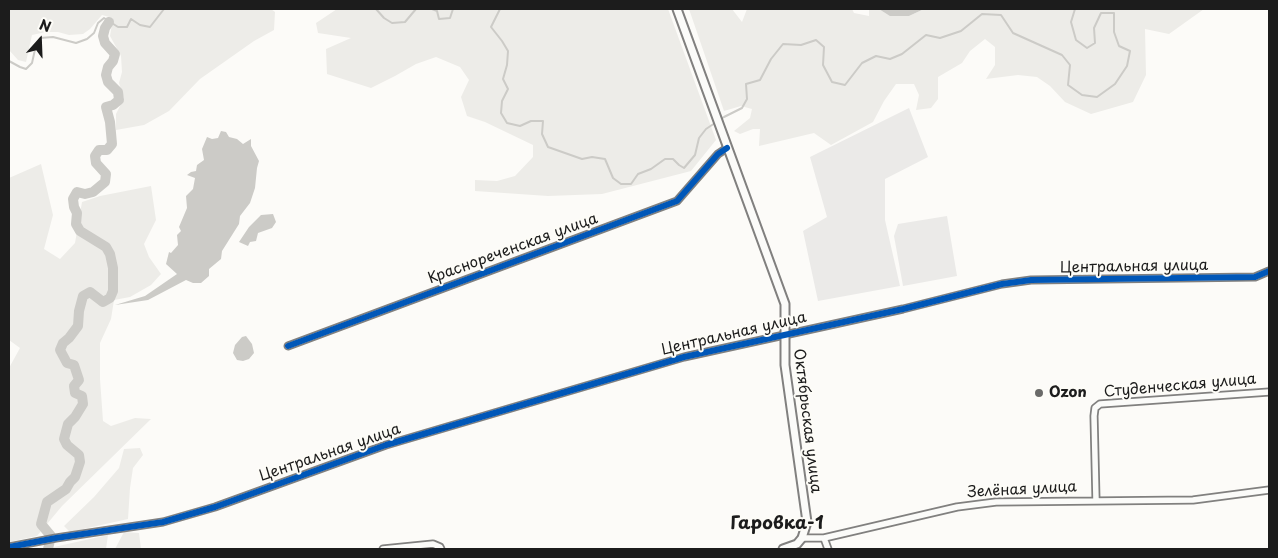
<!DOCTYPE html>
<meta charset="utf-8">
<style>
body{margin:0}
#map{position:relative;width:1278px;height:558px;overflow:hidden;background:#fcfbf8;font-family:"Playpen Sans",sans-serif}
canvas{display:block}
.frame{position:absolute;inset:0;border:10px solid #1c1c1c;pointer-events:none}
.north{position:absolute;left:15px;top:15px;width:50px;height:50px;-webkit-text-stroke:4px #fdfcf7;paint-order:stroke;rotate:20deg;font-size:14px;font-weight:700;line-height:20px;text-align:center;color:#1c1c1c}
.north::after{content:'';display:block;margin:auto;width:18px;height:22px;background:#1c1c1c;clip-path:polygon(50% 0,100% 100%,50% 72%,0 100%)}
</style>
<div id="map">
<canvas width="1278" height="558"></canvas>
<div class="frame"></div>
<div class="north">N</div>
</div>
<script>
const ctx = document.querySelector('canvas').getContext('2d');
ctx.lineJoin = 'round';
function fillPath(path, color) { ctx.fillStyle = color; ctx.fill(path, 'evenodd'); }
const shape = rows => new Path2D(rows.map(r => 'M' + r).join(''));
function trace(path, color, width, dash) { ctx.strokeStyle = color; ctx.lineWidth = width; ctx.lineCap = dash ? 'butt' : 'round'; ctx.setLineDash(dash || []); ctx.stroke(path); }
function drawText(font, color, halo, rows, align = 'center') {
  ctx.font = font + ' "Playpen Sans",sans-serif'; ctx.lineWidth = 4; ctx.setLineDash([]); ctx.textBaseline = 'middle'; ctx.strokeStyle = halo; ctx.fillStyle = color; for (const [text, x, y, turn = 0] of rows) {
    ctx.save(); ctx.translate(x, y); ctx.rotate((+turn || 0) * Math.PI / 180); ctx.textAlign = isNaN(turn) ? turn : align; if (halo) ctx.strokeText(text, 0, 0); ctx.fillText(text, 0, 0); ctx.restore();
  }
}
fillPath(shape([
 [909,108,928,157,885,179,885,220,900,286,818,301,803,231,827,217,810,157],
 [947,216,957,276,903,286,894,236,898,224]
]), '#ebeae8');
fillPath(shape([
 [9,9,271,9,275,12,274,30,254,41,200,79,169,111,144,125,116,130,116,114,124,98,119,83,122,72,121,56,110,36,113,18,102,15,90,29,83,34,69,35,58,32,46,32,32,35,26,62,18,60,9,50],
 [337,9,668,9,716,140,691,171,602,194,548,196,475,191,475,180,497,181,515,176,533,157,533,145,485,122,467,116,461,97,469,80,460,67,436,57,416,64,395,76,371,88,327,74,326,49,351,38,318,33,316,23],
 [689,9,732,9,742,22,747,9,852,9,854,13,869,16,869,9,879,9,909,16,924,9,1209,9,1204,9,1169,34,1145,29,1146,75,1133,102,1091,114,1065,102,1050,86,1037,77,1018,75,986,79,995,65,995,47,985,39,970,51,962,63,938,77,938,99,931,108,916,110,919,95,914,84,896,84,884,101,873,122,831,145,814,133,759,146,760,129,753,129,740,134,734,131,750,118,752,109,741,106,724,111],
 [41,164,53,215,44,249,60,259,75,243,82,202,100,196,151,186,156,220,144,244,149,257,161,274,151,285,130,297,114,300,111,319,100,343,100,379,103,421,111,426,135,418,151,419,62,506,37,536,9,542,9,368,20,348,9,340,9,178],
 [140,448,143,455,133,468,130,488,128,519,70,532,64,526,94,497,119,468,124,449],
 [124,532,139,533,141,549,115,549],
 [108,535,106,549,45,549]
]), '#edece8');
fillPath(shape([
 [879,9,924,9,909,16,890,16],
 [221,131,226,132,229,137,237,139,243,144,251,139,251,146,259,161,257,168,255,188,250,203,240,216,239,224,222,251,221,259,209,269,209,276,201,283,193,283,186,280,148,300,115,305,145,296,177,274,166,264,169,252,171,253,178,245,177,235,181,231,179,227,187,208,186,196,193,189,195,178,187,175,191,172,196,171,197,165,204,160,202,149,207,137,212,139,218,138],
 [273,214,276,222,272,228,258,233,256,241,250,242,248,246,239,242,249,227,261,215],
 [246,336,252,344,254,353,249,359,243,361,237,360,233,353,235,345,242,337]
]), '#cccbc7');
trace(shape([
 [376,9,384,18,392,23,405,22,416,9],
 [432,9,437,11,439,19,450,18,453,9],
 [500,9,491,27,502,41,508,51,507,65,503,79,508,89,502,101,501,113,507,123,520,126,531,121,543,121,542,134,548,147,582,159,592,157,605,159,613,178,621,184,631,184,638,174,651,169,665,159,673,159,679,165,684,168,695,155,699,138,706,129,724,117,742,108,747,99,746,84,760,80,771,59,783,44,801,45,816,40,824,47,823,65,832,82,845,85,862,63,876,56,890,59,902,54,926,35,940,38,961,31,982,14,1001,15,1013,33,1062,55,1070,65,1068,85,1082,95,1097,97,1115,84,1127,66,1130,51,1119,46,1114,32,1114,13,1101,13,1094,28,1095,43,1087,48,1076,40,1071,22,1075,9],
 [9,61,20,67,26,69,32,63,36,45,40,38,53,37,76,43,87,39,94,33,98,23,104,18,118,27,127,27,131,19,140,25,150,27,164,9]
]), '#cccbc7', 2);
trace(shape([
 [48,549,51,536,41,524,47,502,66,489,70,482,75,477,80,462,79,455,67,445,64,439,68,424,75,417,83,404,82,396,75,393,74,386,79,380,74,365,67,363,60,350,63,343,69,338,78,326,79,311,83,296,90,292,103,302,110,298,113,291,113,268,110,254,106,247,80,231,76,224,77,213,74,207,73,199,77,192,85,194,93,192,105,182,106,174,96,163,95,156,99,150,107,150,112,144,110,122,106,107,113,105,119,100,118,92,108,82,106,75,108,67,113,61,115,54,105,43,103,36,105,28,109,22]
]), '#cccbc7', 10);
const minor = shape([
 [288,346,677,201,718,154,727,148],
 [1096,500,1094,416,1095,408,1100,404,1269,392],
 [802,538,824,538,957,507,996,502,1193,500,1269,490],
 [824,538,828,549],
 [9,547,56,538,163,522,215,507,386,445,684,357,903,309,1002,284,1031,280,1255,277,1269,271],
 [383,549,433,544,440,547,441,549]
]);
const major = shape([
 [677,9,785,304,785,365,807,522,802,538,797,544,783,549]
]);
trace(minor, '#81807f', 9);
trace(major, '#81807f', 11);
trace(minor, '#fbfbf9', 5.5);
trace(major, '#fbfbf9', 7);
trace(shape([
 [288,346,677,201,718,154,727,148],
 [9,547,56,538,163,522,215,507,386,445,684,357,903,309,1002,284,1031,280,1255,277,1269,271]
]), '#0057b8', 6);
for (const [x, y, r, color] of [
 [1039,393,5,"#6a6a69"]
]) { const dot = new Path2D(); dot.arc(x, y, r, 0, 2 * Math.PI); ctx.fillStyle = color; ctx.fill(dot); trace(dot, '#fdfcf7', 2); }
drawText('15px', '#1c1c1c', '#fdfcf7', [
 ["Краснореченская улица",513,249,-20],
 ["Центральная улица",1134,267,-1],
 ["Центральная улица",734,334,-13],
 ["Студенческая улица",1180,386,-5],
 ["Октябрьская улица",807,421,83],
 ["Центральная улица",330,453,-19],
 ["Зелёная улица",1022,490,-3]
]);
drawText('bold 15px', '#1c1c1c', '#fdfcf7', [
 ["Ozon",1049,393]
], 'left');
drawText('bold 18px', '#1c1c1c', '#fdfcf7', [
 ["Гаровка-1",777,524]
]);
</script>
